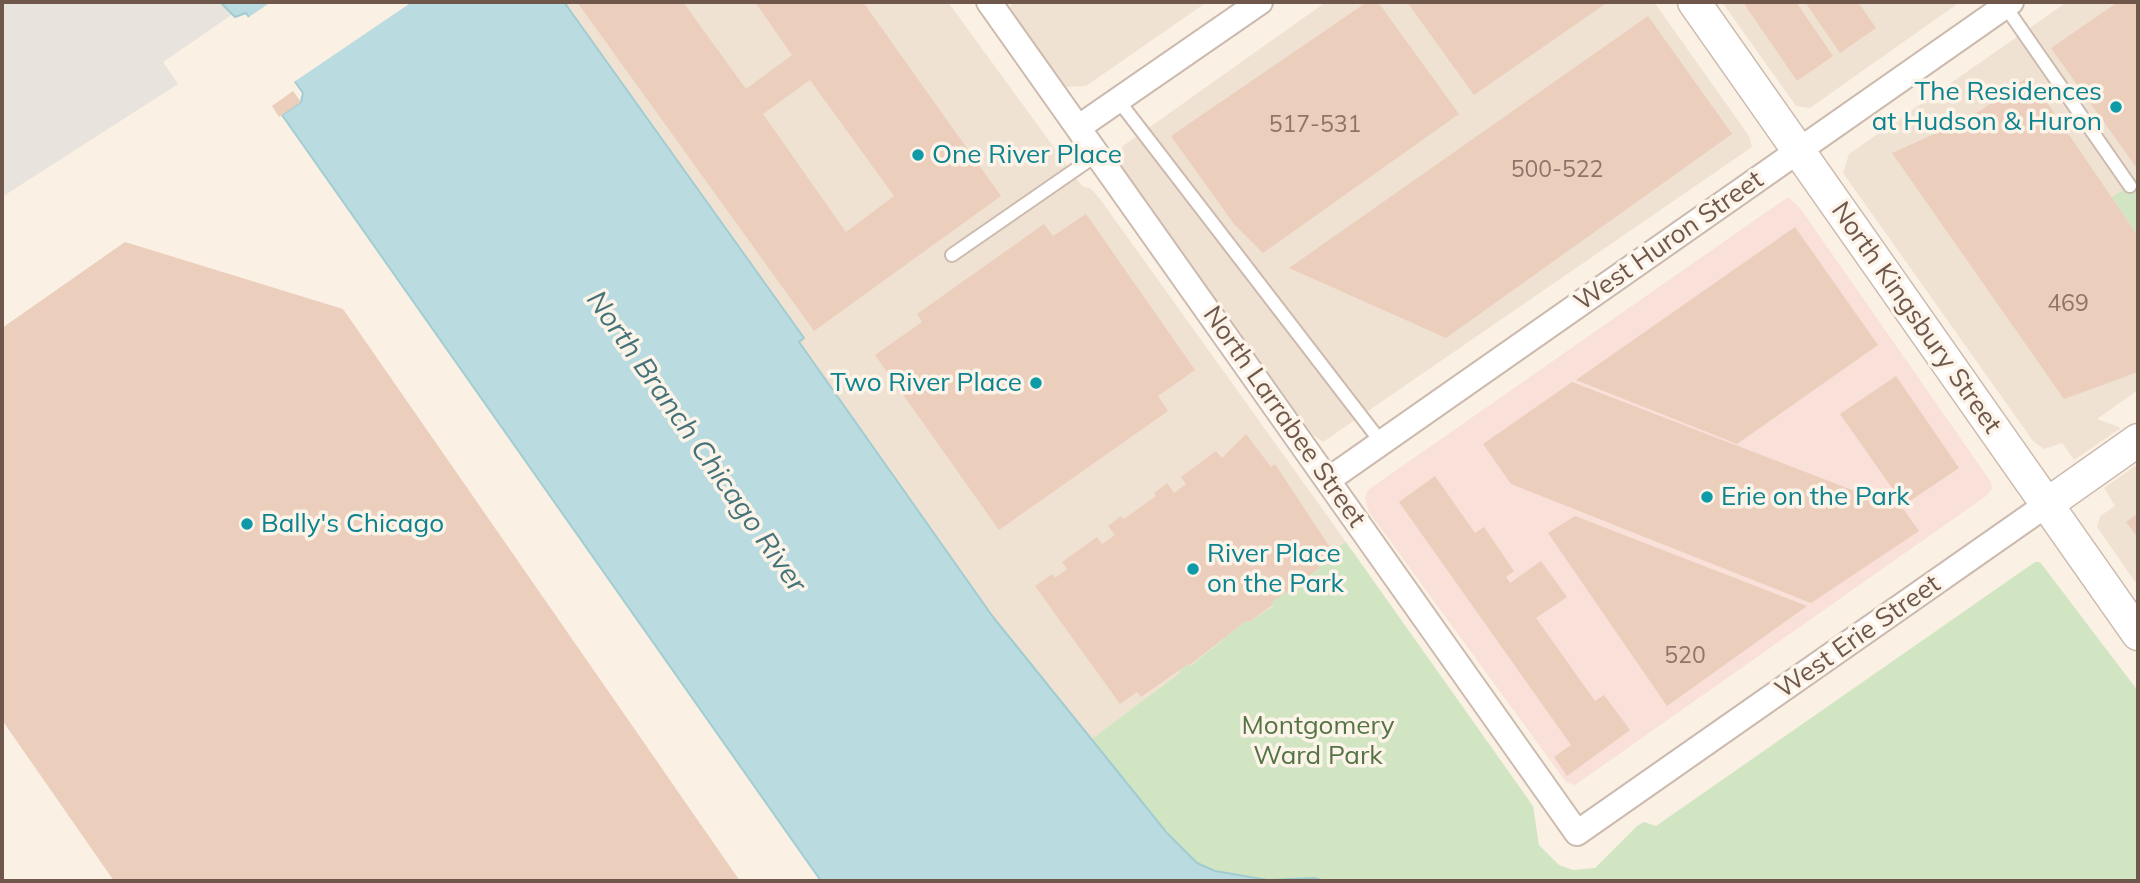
<!DOCTYPE html>
<style>
body{margin:0}
#map{position:relative;width:2140px;height:883px;overflow:hidden;background:#faf0e3;font-family:Mulish,sans-serif}
canvas{display:block}
.frame{position:absolute;inset:0;border:4px solid #6f574c;pointer-events:none}
</style>
<div id="map">
<canvas width="2140" height="883"></canvas>
<div class="frame"></div>
</div>
<script>
const ctx = document.querySelector('canvas').getContext('2d');
ctx.lineJoin = 'round';
function fillPath(path, color) { ctx.fillStyle = color; ctx.fill(path, 'evenodd'); }
const shape = rows => new Path2D(rows.map(r => 'M' + r).join(''));
function trace(path, color, width, dash) { ctx.strokeStyle = color; ctx.lineWidth = width; ctx.lineCap = dash ? 'butt' : 'round'; ctx.setLineDash(dash || []); ctx.stroke(path); }
function drawText(font, color, halo, rows, align = 'center') {
  ctx.font = font + ' Mulish,sans-serif'; ctx.lineWidth = 7; ctx.setLineDash([]); ctx.textBaseline = 'middle'; ctx.strokeStyle = halo; ctx.fillStyle = color; for (const [text, x, y, turn = 0] of rows) {
    ctx.save(); ctx.translate(x, y); ctx.rotate((+turn || 0) * Math.PI / 180); ctx.textAlign = isNaN(turn) ? turn : align; if (halo) ctx.strokeText(text, 0, 0); ctx.fillText(text, 0, 0); ctx.restore();
  }
}
fillPath(shape([
 [564,2,948,2,1082,186,1091,189,1100,199,1346,542,1320,568,1272,603,1273,605,1179,670,1181,673,1090,740,993,617,798,342,803,338],
 [1012,2,1207,2,1086,86,1066,87,1010,11],
 [1326,2,1654,2,1749,136,1752,147,1323,442,1312,434,1119,166,1118,160,1123,146],
 [1722,2,1960,2,1810,108,1796,106],
 [2067,2,2138,2,2138,390,2097,419,2121,428,2074,460,2062,443,2044,449,2033,441,1843,173,1849,154],
 [2135,466,2138,469,2138,586,2097,527,2100,516,2115,506,2104,488]
]), '#f0e2d2');
fillPath(shape([
 [1788,197,1800,208,1991,482,1992,489,1986,496,1575,785,1566,782,1369,512,1365,498,1368,490]
]), '#f9e0d8');
fillPath(shape([
 [2,2,220,2,233,14,163,62,178,84,2,197]
]), '#e9e3dd');
fillPath(shape([
 [2138,180,2138,236,2112,197],
 [1346,542,1533,806,1539,845,1559,865,1573,870,1595,868,1637,826,1644,822,1656,826,2035,562,2040,562,2138,691,2138,881,1325,881,1314,878,1268,880,1215,871,1197,863,1182,849,1090,740,1180,673,1179,670,1188,664,1190,666,1247,620,1249,622,1273,606,1271,603,1319,569,1316,563]
]), '#d2e5c3');
const water = shape([
 [220,2,564,2,804,338,799,342,993,617,1167,833,1197,863,1215,871,1268,880,1314,878,1325,881,821,881,282,115,301,102,303,93,246,13,235,17,220,2]
]);
fillPath(water, '#badce1');
trace(water, '#a1ccd1', 2);
fillPath(shape([
 [271,2,412,2,291,84,246,19]
]), '#faf0e3');
fillPath(shape([
 [577,2,683,2,746,89,792,55,755,2,863,2,1001,196,814,331],
 [810,80,894,196,846,232,763,114],
 [1367,2,1378,2,1459,114,1263,253,1234,224,1171,136],
 [1407,2,1608,2,1474,95],
 [1743,2,1796,2,1833,56,1797,81],
 [1805,2,1858,2,1876,28,1840,53],
 [2118,2,2138,2,2136,167,2051,48],
 [1648,16,1732,134,1446,338,1289,268],
 [2029,76,2138,236,2138,372,2064,399,1892,153,1970,118],
 [293,91,301,102,279,117,272,106],
 [1086,214,1195,370,1158,396,1168,411,999,530,875,355,922,322,917,314,1044,224,1053,236],
 [1795,227,1878,345,1737,444,1576,380],
 [125,242,343,309,740,881,114,881,2,720,2,328],
 [1896,376,1959,468,1904,505,1840,414],
 [1572,382,1904,510,1919,531,1811,603,1511,484,1483,444],
 [1246,434,1271,467,1275,464,1333,552,1316,563,1320,568,1271,603,1273,605,1249,622,1247,620,1189,666,1188,664,1141,697,1137,692,1120,704,1035,586,1052,574,1055,578,1067,569,1062,562,1097,537,1102,544,1115,535,1108,526,1121,516,1124,519,1156,496,1154,493,1167,483,1174,493,1186,484,1181,477,1216,451,1222,458],
 [1435,476,1475,533,1484,527,1514,571,1506,577,1510,583,1541,561,1567,597,1536,618,1595,701,1604,695,1630,730,1567,776,1554,757,1571,745,1399,502],
 [2138,513,2138,538,2126,522],
 [1575,516,1807,606,1667,706,1548,533]
]), '#eccebd');
const service = shape([
 [2005,6,2130,186],
 [1118,100,1381,442],
 [952,255,1098,154]
]);
const minor = shape([
 [989,2,1577,833,2046,505],
 [1079,127,1260,2],
 [1328,480,2011,2]
]);
const tertiary = shape([
 [1694,2,2138,634],
 [2046,505,2138,440]
]);
trace(service, '#ccbaae', 16);
trace(minor, '#ccbaae', 28);
trace(tertiary, '#ccbaae', 35);
trace(service, '#fff', 12);
trace(minor, '#fff', 24);
trace(tertiary, '#fff', 32);
for (const [x, y, r, color] of [
 [2116,107,7,"#0f9aa8"],
 [918,155,7,"#0f9aa8"],
 [1036,383,7,"#0f9aa8"],
 [1707,497,7,"#0f9aa8"],
 [247,524,7,"#0f9aa8"],
 [1193,569,7,"#0f9aa8"]
]) { const dot = new Path2D(); dot.arc(x, y, r, 0, 2 * Math.PI); ctx.fillStyle = color; ctx.fill(dot); trace(dot, '#fdf4e9', 2.5); }
drawText('23px', '#8e7568', null, [
 ["517-531",1315,125],
 ["500-522",1557,170],
 ["469",2068,304],
 ["520",1685,656]
]);
drawText('26px', '#0d838f', '#fdf4e9', [
 ["The Residences",2102,92,"right"],
 ["at Hudson & Huron",2102,122,"right"],
 ["One River Place",932,155],
 ["Two River Place",1022,383,"right"],
 ["Erie on the Park",1721,497],
 ["Bally's Chicago",261,524],
 ["River Place",1207,554],
 ["on the Park",1207,584]
], 'left');
drawText('26px', '#6f574c', '#fdf4e9', [
 ["West Huron Street",1669,241,-35],
 ["North Kingsbury Street",1916,318,55],
 ["North Larrabee Street",1284,417,55],
 ["West Erie Street",1858,637,-35]
]);
drawText('26px', '#547445', '#fdf4e9', [
 ["Montgomery",1318,726],
 ["Ward Park",1318,756]
]);
drawText('italic 28px', '#45737a', '#fdf4e9', [
 ["North Branch Chicago River",696,442,55]
]);
</script>
